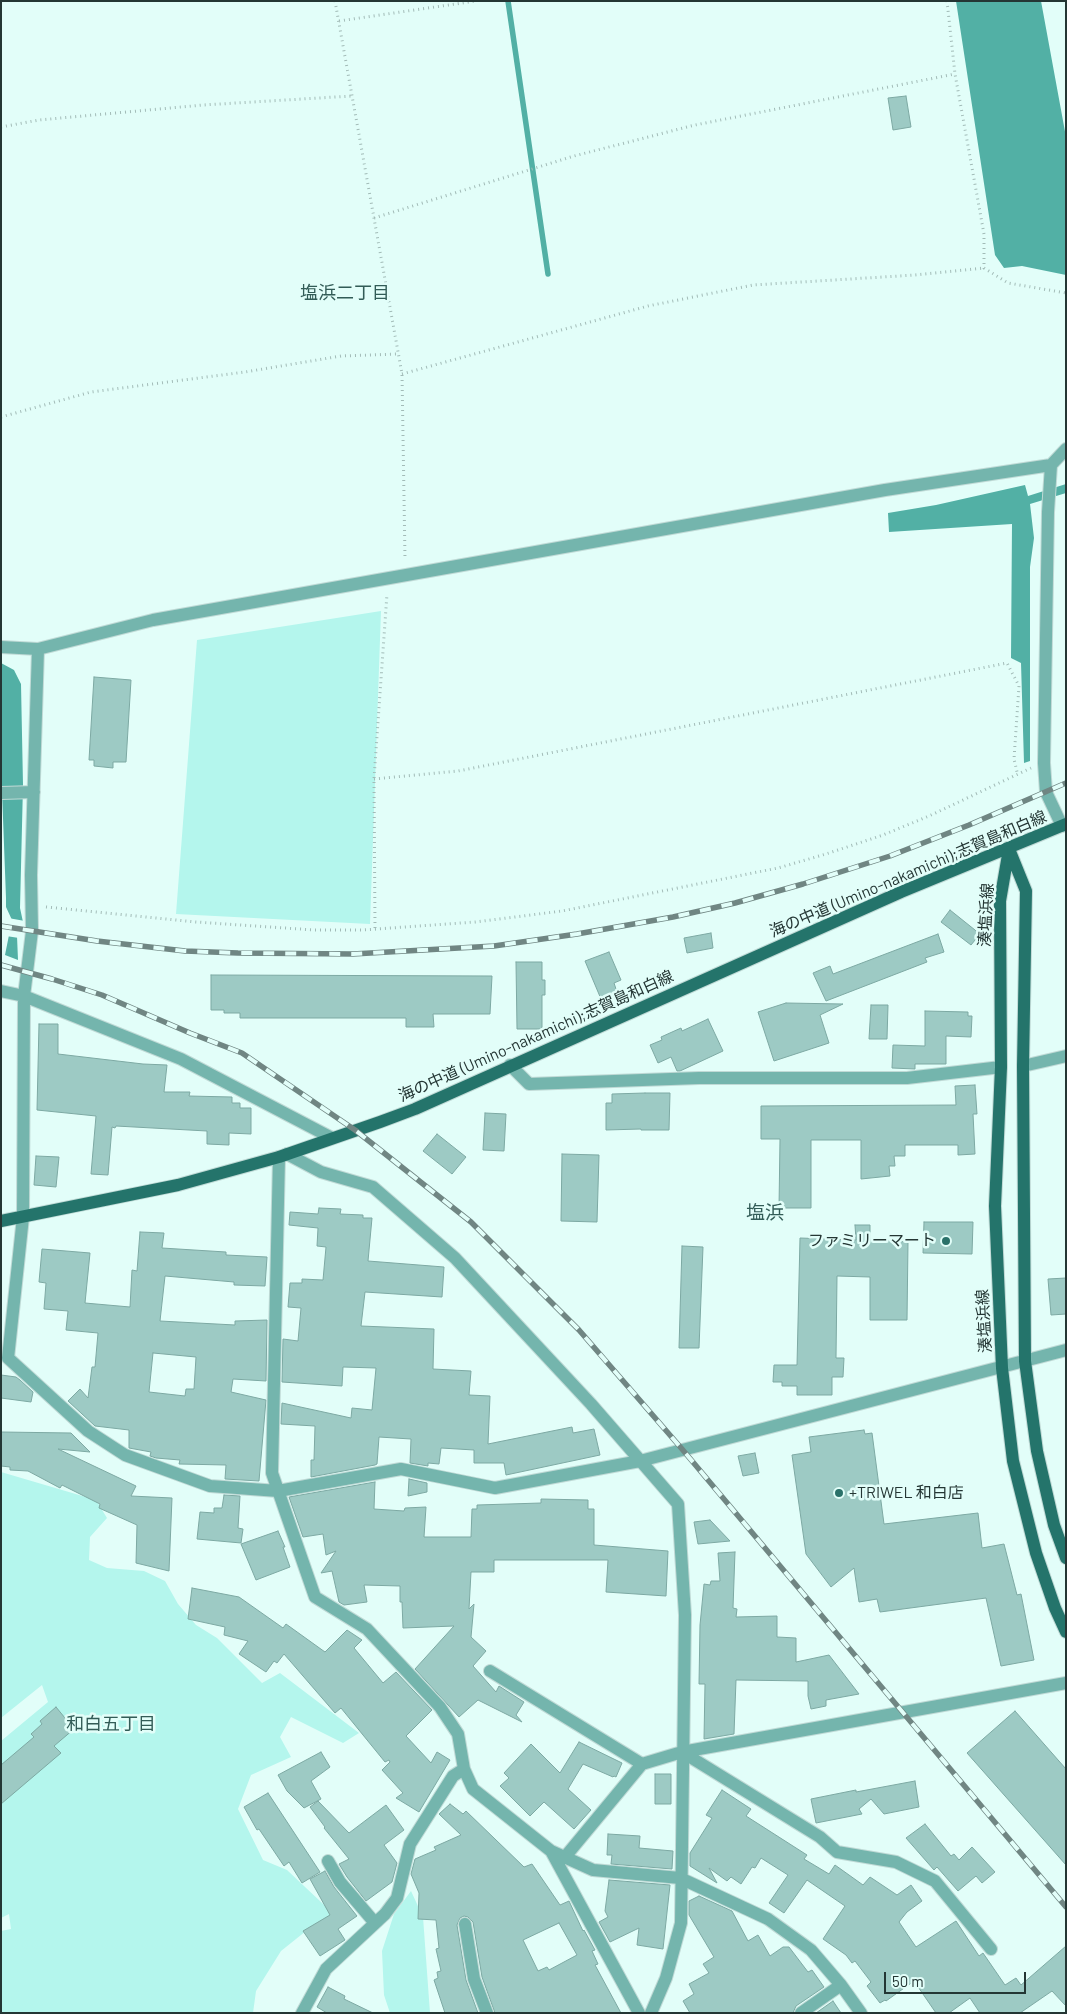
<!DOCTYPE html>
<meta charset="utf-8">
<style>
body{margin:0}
#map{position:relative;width:1067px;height:2014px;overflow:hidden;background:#e2fef9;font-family:Barlow,sans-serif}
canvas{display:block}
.frame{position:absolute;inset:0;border:2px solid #243634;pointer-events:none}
.scale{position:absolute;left:884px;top:1972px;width:142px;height:22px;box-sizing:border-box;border:2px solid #243634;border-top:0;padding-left:6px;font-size:15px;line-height:18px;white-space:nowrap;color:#243634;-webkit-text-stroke:4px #e2fef9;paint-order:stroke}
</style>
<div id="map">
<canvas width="1067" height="2014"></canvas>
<div class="frame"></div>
<div class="scale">50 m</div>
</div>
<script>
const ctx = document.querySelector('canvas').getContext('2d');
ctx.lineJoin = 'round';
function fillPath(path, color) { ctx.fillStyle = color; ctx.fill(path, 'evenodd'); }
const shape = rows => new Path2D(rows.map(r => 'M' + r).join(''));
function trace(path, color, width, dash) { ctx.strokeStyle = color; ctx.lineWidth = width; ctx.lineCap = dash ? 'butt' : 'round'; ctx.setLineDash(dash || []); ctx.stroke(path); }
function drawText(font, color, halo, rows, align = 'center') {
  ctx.font = font + ' Barlow,"Noto Sans JP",sans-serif'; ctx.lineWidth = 5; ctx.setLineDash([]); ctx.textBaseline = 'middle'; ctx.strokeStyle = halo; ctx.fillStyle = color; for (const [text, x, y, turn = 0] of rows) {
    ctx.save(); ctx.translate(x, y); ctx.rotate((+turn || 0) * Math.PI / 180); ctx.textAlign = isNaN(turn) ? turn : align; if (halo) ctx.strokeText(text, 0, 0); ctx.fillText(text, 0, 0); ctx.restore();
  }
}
fillPath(shape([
 [381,611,370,924,176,914,197,640],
 [1,1472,96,1500,107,1518,90,1537,89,1560,107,1568,144,1571,165,1581,178,1604,196,1625,217,1638,262,1683,280,1673,359,1733,343,1743,291,1717,280,1737,291,1757,251,1775,238,1809,263,1860,287,1870,338,1918,306,1931,281,1951,256,1991,253,2013,1,2013,1,1931,11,1929,9,1914,1,1918,1,1741,48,1702,42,1685,1,1718],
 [411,1891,423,1917,430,2013,390,2013,384,1995,382,1951,394,1914]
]), '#b4f6ed');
fillPath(shape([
 [956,1,1041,1,1066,137,1066,275,1022,266,1004,268,995,255],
 [1066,484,1066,493,1030,504,1034,538,1030,567,1030,761,1024,763,1021,663,1011,658,1012,524,889,532,888,513,936,505,1025,485,1028,496],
 [1,663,14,670,21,684,23,785,20,908,23,922,17,936,18,960,5,955,12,920,6,907,6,898,1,765]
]), '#52b0a5');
fillPath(shape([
 [8,918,25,921,19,938,6,936]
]), '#e2fef9');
trace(shape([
 [508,1,548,274]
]), '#52b0a5', 5.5);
const building = shape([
 [906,96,911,127,893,130,888,98,906,96],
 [94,677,131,680,126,762,113,762,113,768,94,766,94,760,89,760,94,677],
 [950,910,980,934,971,945,941,922,950,910],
 [711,933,713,948,687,953,684,938,711,933],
 [938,934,944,952,925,958,927,962,826,1001,813,973,830,966,833,974,938,934],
 [609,952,621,980,614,983,617,992,601,999,585,961,609,952],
 [516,962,542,962,542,980,545,980,545,995,542,995,542,1029,517,1029,516,962],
 [211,975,492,976,490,1014,433,1014,434,1027,406,1027,406,1018,240,1018,240,1013,224,1013,224,1010,211,1010,211,975],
 [786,1003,843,1004,820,1015,829,1043,774,1061,758,1012,786,1003],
 [871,1005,888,1005,887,1039,869,1039,871,1005],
 [925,1011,968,1012,968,1016,972,1016,971,1037,946,1036,946,1064,915,1064,915,1069,892,1068,893,1045,925,1046,925,1011],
 [708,1019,723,1051,680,1071,677,1071,671,1057,658,1063,650,1045,662,1040,661,1037,681,1028,682,1031,708,1019],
 [39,1024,58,1024,58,1054,143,1064,167,1065,164,1092,190,1092,189,1096,232,1097,232,1103,240,1103,240,1108,251,1108,251,1134,229,1133,229,1145,207,1144,207,1131,116,1126,115,1128,112,1127,108,1175,91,1174,96,1116,37,1110,39,1024],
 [975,1085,977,1114,973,1114,975,1154,958,1155,958,1145,905,1145,905,1156,894,1156,895,1166,889,1166,890,1176,861,1179,861,1140,811,1140,811,1208,779,1208,780,1139,761,1139,761,1106,956,1105,955,1086,975,1085],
 [645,1093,670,1093,669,1130,641,1130,641,1129,606,1130,606,1103,612,1103,612,1094,645,1093],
 [485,1113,506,1114,504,1151,483,1150,485,1113],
 [437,1134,466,1157,452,1174,423,1151,437,1134],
 [562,1154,599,1155,597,1222,561,1221,562,1154],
 [36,1156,59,1157,56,1187,34,1185,36,1156],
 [319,1208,341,1209,340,1214,363,1215,363,1218,372,1218,368,1261,444,1267,442,1297,365,1292,361,1326,434,1329,433,1369,471,1371,469,1395,490,1396,488,1444,572,1427,573,1433,594,1429,600,1455,506,1475,504,1463,474,1463,474,1450,441,1448,439,1464,428,1463,428,1466,410,1463,411,1439,379,1437,377,1464,375,1465,311,1477,311,1460,314,1460,315,1426,281,1424,282,1403,351,1418,352,1408,372,1410,376,1368,343,1367,342,1386,282,1382,283,1339,298,1341,301,1308,288,1307,290,1283,302,1283,302,1279,323,1280,326,1247,317,1246,318,1228,289,1225,290,1212,318,1214,319,1208],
 [924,1222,973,1222,972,1254,923,1253,924,1222],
 [855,1225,870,1225,870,1240,908,1242,907,1320,870,1320,870,1277,837,1276,836,1358,844,1358,843,1377,832,1377,832,1395,797,1395,797,1386,782,1386,782,1382,773,1382,774,1365,797,1365,800,1238,856,1240,855,1225],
 [140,1232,164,1233,162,1248,226,1252,226,1255,267,1257,265,1286,234,1285,234,1282,165,1276,160,1321,235,1325,235,1321,267,1320,266,1381,233,1379,231,1392,266,1400,259,1481,225,1479,226,1465,179,1464,180,1460,156,1458,150,1456,151,1452,129,1448,129,1430,95,1426,68,1401,80,1389,88,1398,92,1367,95,1367,98,1333,66,1330,68,1311,44,1309,46,1283,39,1282,42,1249,90,1253,85,1303,130,1307,132,1270,137,1271,140,1232],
 [153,1353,196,1357,194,1389,186,1389,185,1396,149,1392,153,1353],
 [682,1246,703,1247,699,1348,679,1348,682,1246],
 [1066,1278,1066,1314,1051,1315,1048,1279,1066,1278],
 [1,1375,16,1377,20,1380,33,1392,31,1402,1,1398,1,1375],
 [864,1430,865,1434,872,1433,884,1524,978,1513,982,1548,1004,1544,1017,1595,1021,1594,1034,1660,1001,1666,986,1598,880,1612,877,1599,859,1602,854,1568,831,1587,806,1554,792,1455,811,1452,809,1437,864,1430],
 [1,1432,71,1433,90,1452,58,1449,136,1486,131,1496,172,1498,169,1571,136,1563,137,1525,99,1508,100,1504,62,1485,60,1488,28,1471,10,1470,10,1467,1,1466,1,1432],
 [755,1453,759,1473,743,1476,738,1456,755,1453],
 [409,1479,427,1483,427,1492,408,1496,409,1479],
 [375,1482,374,1509,404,1511,405,1508,426,1507,424,1537,471,1537,472,1509,477,1509,477,1505,541,1503,541,1499,588,1500,588,1509,594,1509,594,1545,668,1551,666,1596,606,1592,608,1560,494,1560,494,1572,471,1572,469,1609,474,1604,471,1637,486,1651,473,1666,496,1692,499,1686,524,1702,516,1715,522,1722,478,1700,459,1717,415,1669,454,1626,403,1628,402,1602,400,1602,400,1586,364,1585,367,1602,344,1605,339,1602,332,1571,321,1573,336,1551,326,1555,323,1534,303,1537,289,1497,375,1482],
 [224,1495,240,1496,238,1528,243,1529,241,1543,197,1539,200,1512,214,1513,214,1508,222,1508,224,1495],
 [710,1520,730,1541,698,1544,694,1522,710,1520],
 [278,1531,285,1547,283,1547,290,1567,256,1580,241,1544,278,1531],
 [735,1552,733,1608,737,1609,736,1617,777,1616,777,1637,796,1638,796,1662,829,1655,859,1694,826,1700,826,1706,811,1709,808,1696,808,1681,736,1680,734,1734,704,1739,705,1684,699,1684,700,1625,704,1584,710,1585,711,1581,720,1581,718,1553,735,1552],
 [192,1588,239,1597,283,1628,286,1624,325,1652,347,1630,362,1640,354,1648,383,1683,396,1672,432,1710,406,1736,431,1763,437,1752,450,1760,419,1812,396,1798,403,1793,382,1770,390,1762,389,1760,385,1762,341,1708,335,1713,284,1654,277,1663,274,1661,266,1672,239,1654,248,1641,224,1635,225,1627,188,1619,192,1588],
 [56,1707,74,1729,54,1746,61,1753,1,1804,1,1765,34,1737,31,1734,42,1724,40,1721,56,1707],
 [1015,1711,1066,1769,1066,1865,967,1753,1015,1711],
 [579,1742,622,1763,616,1777,614,1776,613,1777,583,1764,568,1789,591,1810,574,1829,544,1802,530,1816,500,1786,509,1778,504,1773,531,1744,560,1773,579,1742],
 [321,1752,330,1767,311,1781,321,1799,304,1808,287,1791,278,1775,321,1752],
 [655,1774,671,1774,671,1804,655,1804,655,1774],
 [915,1781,919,1807,884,1814,871,1799,859,1809,862,1814,816,1823,811,1799,856,1790,856,1792,915,1781],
 [722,1790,751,1809,746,1816,807,1855,804,1859,829,1874,835,1865,863,1885,870,1877,897,1895,911,1885,922,1901,907,1912,899,1922,916,1947,956,1921,979,1956,983,1953,1005,1985,1016,1978,1021,1985,1066,1946,1066,2006,1052,1991,1020,2013,980,2013,970,1998,949,2013,936,2013,914,1981,886,2001,885,2000,880,2003,867,1986,871,1982,855,1961,852,1963,846,1955,823,1939,845,1906,807,1880,784,1913,769,1903,788,1875,761,1858,755,1868,752,1867,741,1884,731,1877,727,1881,709,1868,717,1883,690,1866,690,1853,712,1818,706,1815,722,1790],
 [268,1793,320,1872,302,1883,289,1862,284,1866,259,1829,257,1830,244,1807,268,1793],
 [318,1801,349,1833,386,1805,404,1830,384,1845,397,1863,392,1882,366,1901,347,1877,339,1864,349,1859,324,1828,325,1827,310,1807,318,1801],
 [450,1804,463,1814,466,1811,524,1867,532,1864,560,1905,569,1901,583,1931,584,1930,595,1950,592,1951,598,1964,595,1965,621,2013,495,2013,482,1977,473,1922,468,1917,464,1916,460,1918,457,1925,466,1980,478,2013,445,2013,434,1980,438,1978,437,1972,441,1971,436,1949,439,1948,436,1920,418,1919,419,1893,411,1874,415,1859,436,1850,434,1847,461,1835,439,1814,450,1804],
 [559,1923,577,1955,549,1970,547,1967,538,1971,523,1940,559,1923],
 [925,1824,951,1856,954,1854,959,1860,972,1847,995,1872,982,1883,976,1876,958,1891,937,1867,934,1870,906,1838,925,1824],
 [608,1834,640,1836,639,1848,673,1851,672,1869,611,1864,612,1855,607,1855,608,1834],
 [325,1871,334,1887,357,1916,338,1929,345,1940,320,1956,303,1931,330,1915,310,1879,325,1871],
 [609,1880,670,1885,663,1949,637,1945,639,1928,610,1942,599,1922,608,1917,605,1911,609,1880],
 [699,1896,732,1911,748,1941,758,1935,770,1956,783,1947,789,1947,808,1972,812,1970,824,1987,796,2006,793,2013,690,2013,683,2001,694,1994,689,1984,709,1973,703,1964,714,1957,689,1915,689,1901,699,1896],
 [328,1987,345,1996,344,1999,373,2013,327,2013,317,2007,328,1987],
 [833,2001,841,2013,816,2013,833,2001]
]);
fillPath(building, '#9dcac4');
trace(building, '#7da9a3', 1);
const minor = shape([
 [1051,465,1048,512,1044,763,1046,792,1062,826],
 [1,647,38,649,153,620,885,490,1051,465,1066,449],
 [1,793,34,792],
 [1,991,24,996,181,1059,332,1138],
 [510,1065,529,1084,699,1078,907,1078,1001,1067],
 [1023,1066,1066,1056],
 [287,1154,321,1172,373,1187,455,1258,591,1404,678,1504,685,1615,681,1923,666,1978,651,2013],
 [279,1157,272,1473,315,1597,367,1629,440,1707,458,1734,464,1769,473,1789,551,1851,593,1870,680,1878,768,1919,811,1950,841,1985,861,2013],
 [8,1358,88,1431,125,1455,210,1486,278,1491,401,1469,495,1488,640,1461,1066,1350],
 [8,1358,23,1217,24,996,32,931,31,875,38,649],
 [490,1671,642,1764],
 [682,1752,820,1837,837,1852,896,1862,935,1881,991,1949],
 [551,1851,639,2013],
 [565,1857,642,1764,682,1752,1066,1683],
 [328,1861,340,1882,375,1923],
 [465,1924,474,1979,487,2013],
 [302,2013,326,1969,385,1914,397,1898,410,1844,453,1776,464,1769],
 [801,2013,841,1985]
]);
const major = shape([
 [1009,849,1000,901,1001,1067,995,1206,1002,1368,1013,1461,1036,1553,1055,1608,1066,1632],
 [1009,849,1026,891,1023,1066,1025,1361,1037,1451,1054,1525,1066,1558],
 [1,1221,178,1185,279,1157,380,1122,415,1109,901,892,1066,824]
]);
trace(minor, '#c0dad6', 14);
trace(major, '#c0dad6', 14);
trace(shape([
 [335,1,402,374,405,559],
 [947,1,955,74,984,234,984,268,1008,283,1066,293],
 [339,21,476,1],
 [1,127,39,120,203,105,352,96],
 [374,218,574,156,695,125,955,74],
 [402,374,648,306,753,285,915,275,984,268],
 [1,417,91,392,245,372,341,356,398,354],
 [374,779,458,771,1007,663,1019,686,1014,759,1017,772],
 [46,907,196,922,314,930,363,930,475,922,562,911,778,868,826,854,883,835,929,816,1031,768],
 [375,928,374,779,387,594]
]), '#a2bbb7', 3, [1, 4]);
trace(minor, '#74b5ad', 12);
trace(major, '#24746b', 12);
const rail = shape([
 [1,926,97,941,185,951,238,953,353,954,494,946,577,934,673,917,735,903,803,884,890,856,969,825,1066,783],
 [1,965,52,979,102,995,190,1033,242,1053,355,1130,471,1222,579,1330,682,1449,1066,1907]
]);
trace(rail, '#708683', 5.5);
trace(rail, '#e2fef9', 4, [11]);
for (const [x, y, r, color] of [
 [946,1241,5,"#2a726a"],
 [839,1493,5,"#2a726a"]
]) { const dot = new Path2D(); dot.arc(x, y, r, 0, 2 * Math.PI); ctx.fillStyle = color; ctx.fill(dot); trace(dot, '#e2fef9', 2); }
drawText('16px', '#243634', '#e2fef9', [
 ["海の中道 (Umino-nakamichi);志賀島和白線",908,874,-23],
 ["湊塩浜線",986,915,-87],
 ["海の中道 (Umino-nakamichi);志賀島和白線",536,1036,-24],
 ["湊塩浜線",984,1321,-93]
]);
drawText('16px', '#243634', '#e2fef9', [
 ["ファミリーマート",936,1241],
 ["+TRIWEL 和白店",849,1493,"left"]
], 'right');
drawText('18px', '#325c57', '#e2fef9', [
 ["塩浜二丁目",345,293],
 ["和白五丁目",111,1724]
]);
drawText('19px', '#325c57', '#e2fef9', [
 ["塩浜",765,1213]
]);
</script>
